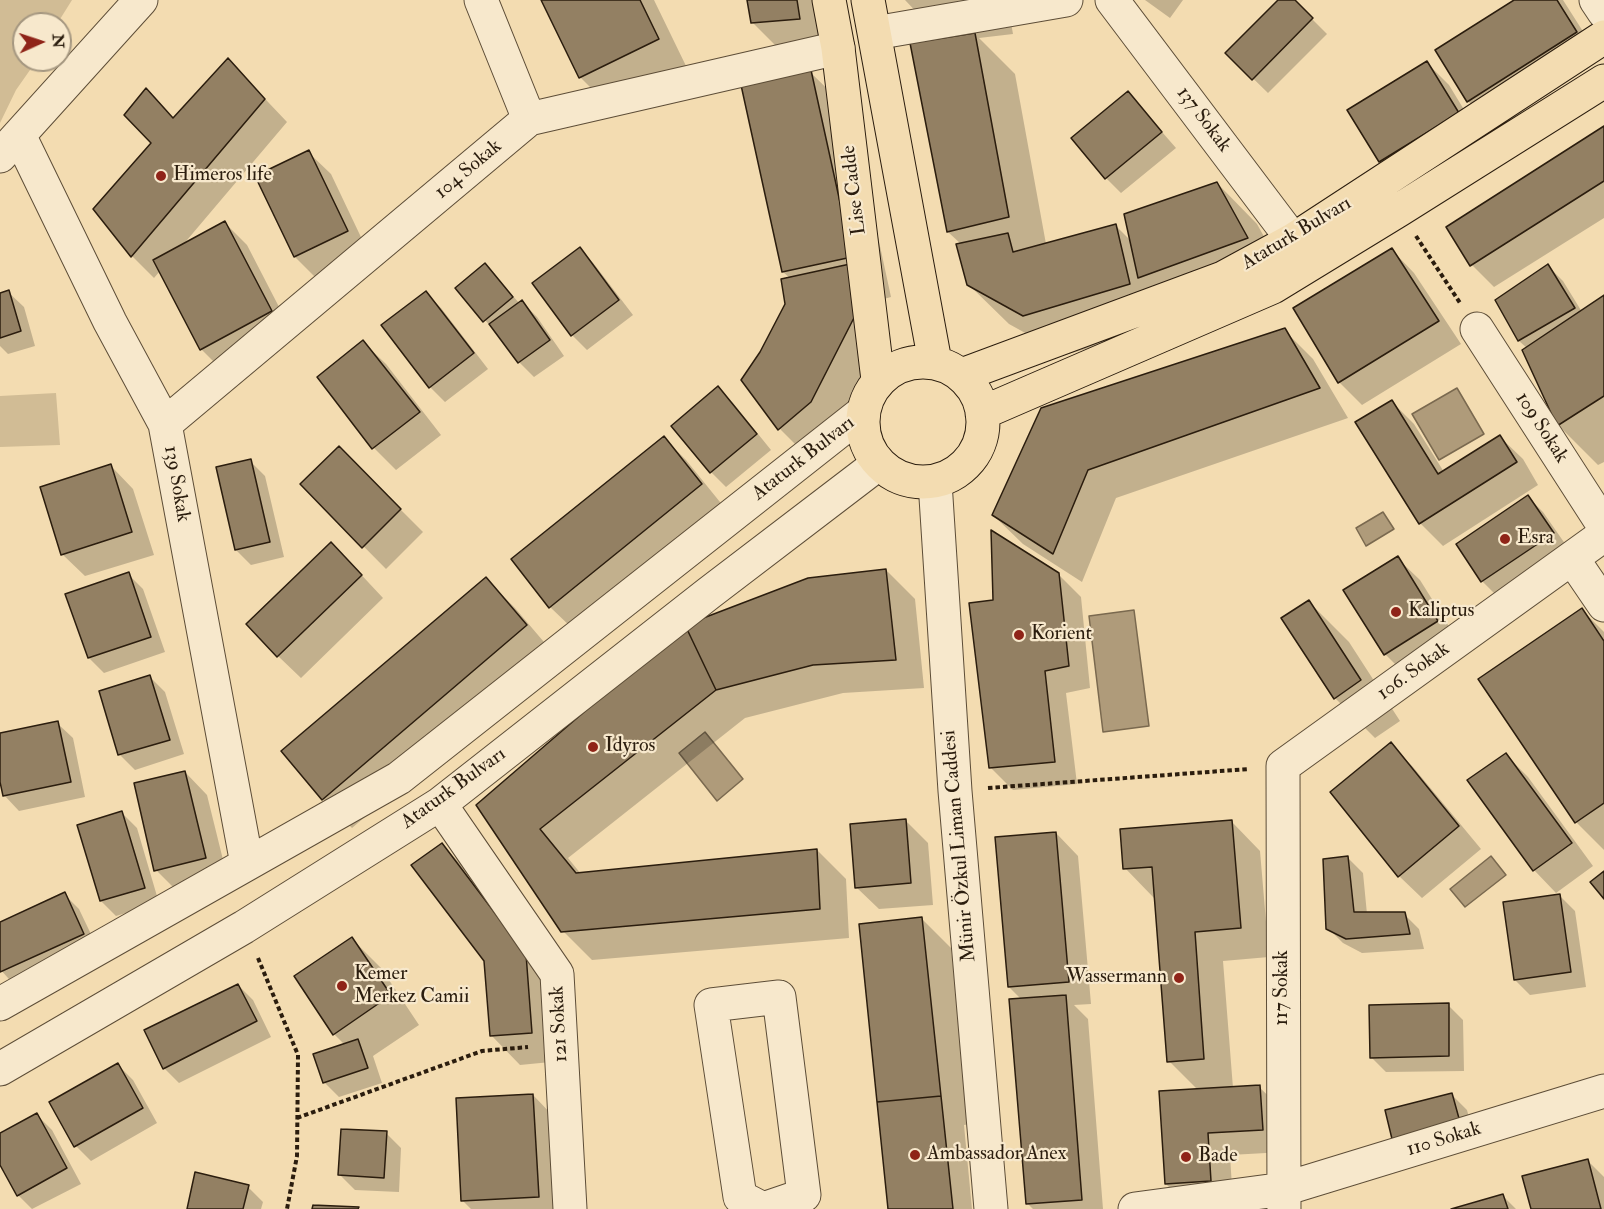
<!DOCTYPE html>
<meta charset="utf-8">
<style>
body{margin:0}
#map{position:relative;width:1604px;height:1209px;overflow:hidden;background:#f3dcb1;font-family:"IM FELL Double Pica",serif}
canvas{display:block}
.north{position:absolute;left:12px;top:12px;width:60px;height:60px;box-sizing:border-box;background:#f7e8cc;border:2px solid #a59780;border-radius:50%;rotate:87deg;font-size:16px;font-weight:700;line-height:24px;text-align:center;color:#2b1d0e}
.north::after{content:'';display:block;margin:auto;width:21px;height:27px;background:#8f2418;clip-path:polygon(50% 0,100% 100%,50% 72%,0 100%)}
</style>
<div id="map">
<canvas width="1604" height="1209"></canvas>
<div class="north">N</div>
</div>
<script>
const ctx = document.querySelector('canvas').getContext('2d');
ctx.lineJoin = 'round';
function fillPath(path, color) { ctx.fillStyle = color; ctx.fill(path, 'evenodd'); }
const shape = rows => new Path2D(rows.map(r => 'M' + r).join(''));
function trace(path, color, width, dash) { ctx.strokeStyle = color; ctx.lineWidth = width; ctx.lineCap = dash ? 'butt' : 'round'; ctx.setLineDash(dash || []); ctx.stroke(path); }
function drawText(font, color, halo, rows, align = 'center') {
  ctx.font = font + ' "IM FELL Double Pica",serif'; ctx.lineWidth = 4.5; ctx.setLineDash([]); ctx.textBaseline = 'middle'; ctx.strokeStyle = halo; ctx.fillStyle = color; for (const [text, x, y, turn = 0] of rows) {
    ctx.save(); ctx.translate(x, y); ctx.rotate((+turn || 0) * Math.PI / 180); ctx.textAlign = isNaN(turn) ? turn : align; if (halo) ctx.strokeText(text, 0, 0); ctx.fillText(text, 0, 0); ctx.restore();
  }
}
fillPath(shape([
 [0,0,72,0,57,24,24,24,24,60,37,60,16,90,0,123],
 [56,393,60,445,0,447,0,396]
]), '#d1bc95');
const water = shape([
 [1457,388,1484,434,1439,460,1412,414,1457,388],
 [1383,512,1394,529,1366,546,1356,528,1383,512],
 [1134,610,1149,726,1103,732,1089,616,1134,610],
 [705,732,743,779,717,801,679,753,705,732],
 [1491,856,1506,875,1465,907,1450,889,1491,856]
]);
fillPath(water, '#af9b7a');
trace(water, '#7a694f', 1.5);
fillPath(shape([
 [543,0,654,0,687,68,609,106,580,77],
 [749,0,829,0,839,59,793,63,753,23],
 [905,0,1007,0,1013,34,979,38,1015,74,1046,244,1115,225,1132,242,1217,183,1257,224,1287,278,1170,324,1065,355,1009,324,968,284,961,244,948,232,942,39],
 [1145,0,1183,0,1170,18],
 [1280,0,1293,0,1327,34,1268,93,1227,53],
 [1517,0,1563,0,1598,55,1490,123,1468,101],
 [1427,63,1449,85,1480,136,1402,183,1380,161],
 [810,72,851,112,891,297,880,300,889,336,839,431,809,458,780,429,786,304,791,279,783,272],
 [250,83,287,122,182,246,225,223,247,245,293,334,223,371,201,349,160,271,154,278,132,256,95,209,153,143,147,90,174,119],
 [1128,93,1176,148,1121,193,1106,178],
 [1604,128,1604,218,1494,287,1472,265,1448,227],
 [308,152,331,174,369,254,317,279,295,257,257,177],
 [580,249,594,264,633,315,587,350,572,335],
 [1392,250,1414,273,1461,344,1362,405,1339,382,1295,308],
 [485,265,520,304,522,302,537,317,564,356,534,377,519,362,499,336,457,288],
 [1548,266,1563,281,1582,312,1604,297,1604,462,1598,465,1558,425,1527,348,1519,341,1497,301],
 [8,292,24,307,35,346,8,354,0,346,0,294],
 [426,293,441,308,488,369,445,402,430,387],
 [1284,330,1313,359,1348,418,1116,498,1082,582,1023,544,993,515],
 [363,342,386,364,441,435,396,470,374,448,319,377],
 [718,388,733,403,771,450,726,487,711,472,673,426],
 [1391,401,1414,424,1444,472,1500,437,1523,459,1538,485,1443,546,1420,523],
 [664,438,686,460,724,507,573,629,550,607],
 [339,448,423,532,386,569,302,484],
 [250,461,265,476,284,557,251,565,236,550],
 [111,466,133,489,154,555,85,576,62,554],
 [1528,497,1543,512,1568,548,1497,596,1482,581],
 [1397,558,1420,580,1460,644,1407,676,1385,654],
 [354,567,383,598,301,678,278,656],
 [886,570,915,599,924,688,843,693,745,718,568,858,581,874,817,850,846,879,849,938,592,960,563,931,478,805],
 [128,574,143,589,165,652,104,673,89,658],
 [1058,574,1081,597,1090,688,1066,693,1077,784,1013,790,990,767,995,601],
 [486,579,515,608,555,655,352,828,323,799],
 [1309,602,1349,642,1400,721,1375,738,1335,698],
 [1582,610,1604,632,1604,850,1576,822],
 [150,677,165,692,184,754,135,770,119,754],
 [57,723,73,738,85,797,19,811,4,795,0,774,0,735],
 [1391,744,1413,767,1481,849,1422,898,1399,876],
 [1506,755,1528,777,1593,866,1556,893,1534,870,1469,781],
 [185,772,207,795,228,880,178,892,156,870],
 [122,813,137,828,159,903,116,916,101,901],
 [906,821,928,843,933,905,879,909,856,887],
 [1231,821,1260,851,1269,957,1223,961,1233,1088,1259,1087,1282,1109,1284,1152,1230,1155,1233,1203,1188,1206,1166,1184,1198,1090,1169,1061,1156,897,1154,898,1125,868],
 [1056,833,1078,856,1091,1004,1074,1005,1088,1019,1103,1209,1033,1209,1027,1203,1022,1000,1009,987],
 [442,845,471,874,554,985,561,1061,520,1065,491,1035,485,961],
 [1348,858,1363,873,1367,914,1404,914,1419,929,1424,949,1362,953,1343,943,1328,928],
 [64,894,79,909,98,949,16,987,0,969,0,924],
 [1560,896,1575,911,1586,987,1530,995,1515,980],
 [922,919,951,948,970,1124,964,1125,972,1209,890,1209],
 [352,939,381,968,419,1025,373,1056,382,1083,339,1097,324,1082,345,1045,334,1034],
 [238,985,253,1000,271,1037,179,1083,164,1068],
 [1448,1005,1463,1020,1464,1071,1386,1072,1371,1057],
 [118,1065,133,1080,157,1123,91,1161,76,1146],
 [533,1095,555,1118,560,1209,471,1209,462,1200],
 [1452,1095,1467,1110,1474,1137,1409,1154],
 [37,1115,52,1130,81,1184,32,1209,18,1195,0,1161,0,1135],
 [386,1133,401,1148,399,1192,355,1190,340,1175],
 [1588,1161,1604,1177,1604,1209,1532,1209],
 [248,1187,263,1202,261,1209,188,1209],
 [1503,1196,1516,1209,1456,1209]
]), '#0003');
const building = shape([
 [541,0,640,0,659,39,579,78,541,0],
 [747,0,797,0,800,19,751,23,747,0],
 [1278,0,1295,0,1313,18,1252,80,1225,53,1278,0],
 [1514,0,1557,0,1577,32,1467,102,1435,50,1514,0],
 [975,33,1009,217,947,232,910,43,975,33],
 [228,58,265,99,131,257,93,209,151,143,124,115,146,88,173,118,228,58],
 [1427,61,1459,113,1379,162,1347,110,1427,61],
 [811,70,852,257,782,272,741,85,811,70],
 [1128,91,1162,132,1105,179,1071,138,1128,91],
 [1604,126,1604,181,1470,266,1446,227,1604,126],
 [309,150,348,231,294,257,255,176,309,150],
 [1217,182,1248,238,1138,278,1124,214,1217,182],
 [225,221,272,311,200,350,153,260,225,221],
 [1116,224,1130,284,1023,316,967,285,956,244,1008,233,1013,252,1116,224],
 [580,247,619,300,571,336,532,283,580,247],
 [1392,248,1439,321,1338,383,1293,308,1392,248],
 [485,263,513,297,483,322,455,288,485,263],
 [850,264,860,306,811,402,778,430,741,380,760,352,785,304,781,279,850,264],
 [1548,264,1575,308,1518,341,1495,300,1548,264],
 [9,290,21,331,0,338,0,293,9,290],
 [426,291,474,353,429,388,381,325,426,291],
 [1604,295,1604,396,1557,426,1522,350,1604,295],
 [522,300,550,340,518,363,489,324,522,300],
 [1285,328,1320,388,1088,470,1053,554,992,515,1041,408,1285,328],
 [363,340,420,412,372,449,317,377,363,340],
 [718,386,757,434,710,473,671,426,718,386],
 [1392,400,1438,474,1500,435,1517,462,1419,524,1355,422,1392,400],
 [664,436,702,484,549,608,511,559,664,436],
 [339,446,401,509,362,548,300,484,339,446],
 [251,459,270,542,235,550,216,467,251,459],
 [111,464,132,532,61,555,40,487,111,464],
 [1528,495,1554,533,1481,582,1456,544,1528,495],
 [991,530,1059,573,1069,666,1045,671,1055,762,989,768,969,603,993,600,991,530],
 [331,542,362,575,277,657,246,624,331,542],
 [1398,556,1438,621,1384,655,1343,590,1398,556],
 [886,569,896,660,813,665,716,690,685,625,808,578,886,569],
 [129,572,151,637,88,658,65,594,129,572],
 [486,577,527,625,322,800,281,751,486,577],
 [1309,600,1361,680,1334,699,1281,618,1309,600],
 [1582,608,1604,641,1604,803,1575,823,1478,679,1582,608],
 [685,625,716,690,540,829,576,873,817,849,820,909,561,932,476,805,685,625],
 [150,675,170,740,118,755,99,691,150,675],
 [58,721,71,782,3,796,0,782,0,733,58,721],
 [1391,742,1459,826,1398,877,1330,792,1391,742],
 [1506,753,1572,843,1533,871,1467,780,1506,753],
 [185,771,206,858,154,871,134,783,185,771],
 [122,811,145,888,100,901,77,825,122,811],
 [906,819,911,883,855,888,850,824,906,819],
 [1232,820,1241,928,1195,932,1204,1059,1167,1062,1152,867,1123,869,1120,829,1232,820],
 [1056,832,1069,982,1008,987,995,837,1056,832],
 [442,843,526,954,532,1033,490,1036,484,961,411,865,442,843],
 [1348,856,1354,912,1405,912,1410,934,1346,939,1326,929,1323,859,1348,856],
 [1604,871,1604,899,1590,882,1604,871],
 [65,892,84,934,0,972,0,922,65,892],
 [1560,894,1571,972,1514,980,1503,902,1560,894],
 [922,917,941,1096,877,1102,859,924,922,917],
 [352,937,391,995,333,1035,294,976,352,937],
 [238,984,257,1021,163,1069,144,1030,238,984],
 [1066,995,1082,1200,1026,1204,1009,999,1066,995],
 [1449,1003,1449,1056,1370,1058,1369,1005,1449,1003],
 [358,1039,368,1068,323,1083,313,1054,358,1039],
 [118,1063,143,1108,74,1147,49,1102,118,1063],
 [1260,1085,1263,1130,1208,1133,1211,1181,1165,1184,1159,1091,1260,1085],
 [1452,1093,1460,1122,1392,1139,1385,1110,1452,1093],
 [533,1094,539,1197,461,1201,456,1098,533,1094],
 [941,1096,953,1209,888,1209,877,1102,941,1096],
 [37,1113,67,1168,17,1196,0,1165,0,1133,37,1113],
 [341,1129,387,1131,384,1178,338,1175,341,1129],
 [1588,1159,1601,1209,1531,1209,1522,1176,1588,1159],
 [195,1172,249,1185,243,1209,187,1209,195,1172],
 [1503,1194,1508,1209,1451,1209,1503,1194],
 [313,1205,359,1207,358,1209,312,1209,313,1205]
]);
fillPath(building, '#938063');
trace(building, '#2b1d0e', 1.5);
const minor = shape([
 [481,0,529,119],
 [1112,0,1293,240],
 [1596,0,1604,12],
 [875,33,1066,0],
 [19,135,110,322,165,424,247,864],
 [0,156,141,0],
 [1477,329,1604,526],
 [165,424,529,119,838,48],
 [935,482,955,791,991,1209],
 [1572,558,1604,605],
 [440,804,557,974,570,1209],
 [779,997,804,1195,763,1209,740,1197,711,1005,779,997],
 [0,1004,399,778,862,413],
 [0,1069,244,927,440,804,709,593,878,464],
 [1135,1209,1284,1189,1604,1091],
 [1284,1209,1283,766,1604,535]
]);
const major = shape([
 [829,0,838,48,878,380],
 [868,0,935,362],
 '863 422a60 60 0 1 1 120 0a60 60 0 1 1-120 0Z',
 [962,375,1223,278,1293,240,1604,37],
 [982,413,1273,287,1399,210,1604,81]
]);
trace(minor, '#5d4d37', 35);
trace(major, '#2b1d0e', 35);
trace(shape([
 [1416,236,1460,303],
 [988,788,1249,769],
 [258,958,298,1055,297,1156,287,1209],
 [297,1118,482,1051,528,1047]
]), '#2b1d0e', 4, [4.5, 3]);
trace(minor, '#f7e8cc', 33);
trace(major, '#f3dcb1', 33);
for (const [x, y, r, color] of [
 [161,176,6,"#8f2418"],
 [1505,539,6,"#8f2418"],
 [1396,612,6,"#8f2418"],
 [1019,635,6,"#8f2418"],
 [593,747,6,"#8f2418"],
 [1179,978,6,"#8f2418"],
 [342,986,6,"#8f2418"],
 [915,1155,6,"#8f2418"],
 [1186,1157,6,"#8f2418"]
]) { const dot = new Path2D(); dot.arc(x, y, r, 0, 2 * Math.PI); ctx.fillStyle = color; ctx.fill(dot); trace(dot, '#f7e8cc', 2); }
drawText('20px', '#2b1d0e', '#f7e8cc', [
 ["137 Sokak",1203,120,53],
 ["104 Sokak",469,170,-40],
 ["Lise Cadde",855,190,-97],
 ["Ataturk Bulvarı",1297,234,-31],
 ["109 Sokak",1541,428,57],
 ["Ataturk Bulvarı",804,459,-38],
 ["139 Sokak",176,484,80],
 ["106. Sokak",1414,672,-36],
 ["Ataturk Bulvarı",454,789,-36],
 ["Münir Özkul Liman Caddesi",960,846,-95],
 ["117 Sokak",1283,988,-90],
 ["121 Sokak",560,1024,-93],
 ["110 Sokak",1444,1140,-17]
]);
drawText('20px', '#2b1d0e', '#f7e8cc', [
 ["Himeros life",173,176],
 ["Esra",1517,539],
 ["Kaliptus",1408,612],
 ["Korient",1031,635],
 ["Idyros",605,747],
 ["Kemer",354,975],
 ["Merkez Camii",354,998],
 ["Wassermann",1167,978,"right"],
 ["Ambassador Anex",927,1155],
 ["Bade",1198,1157]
], 'left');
</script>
